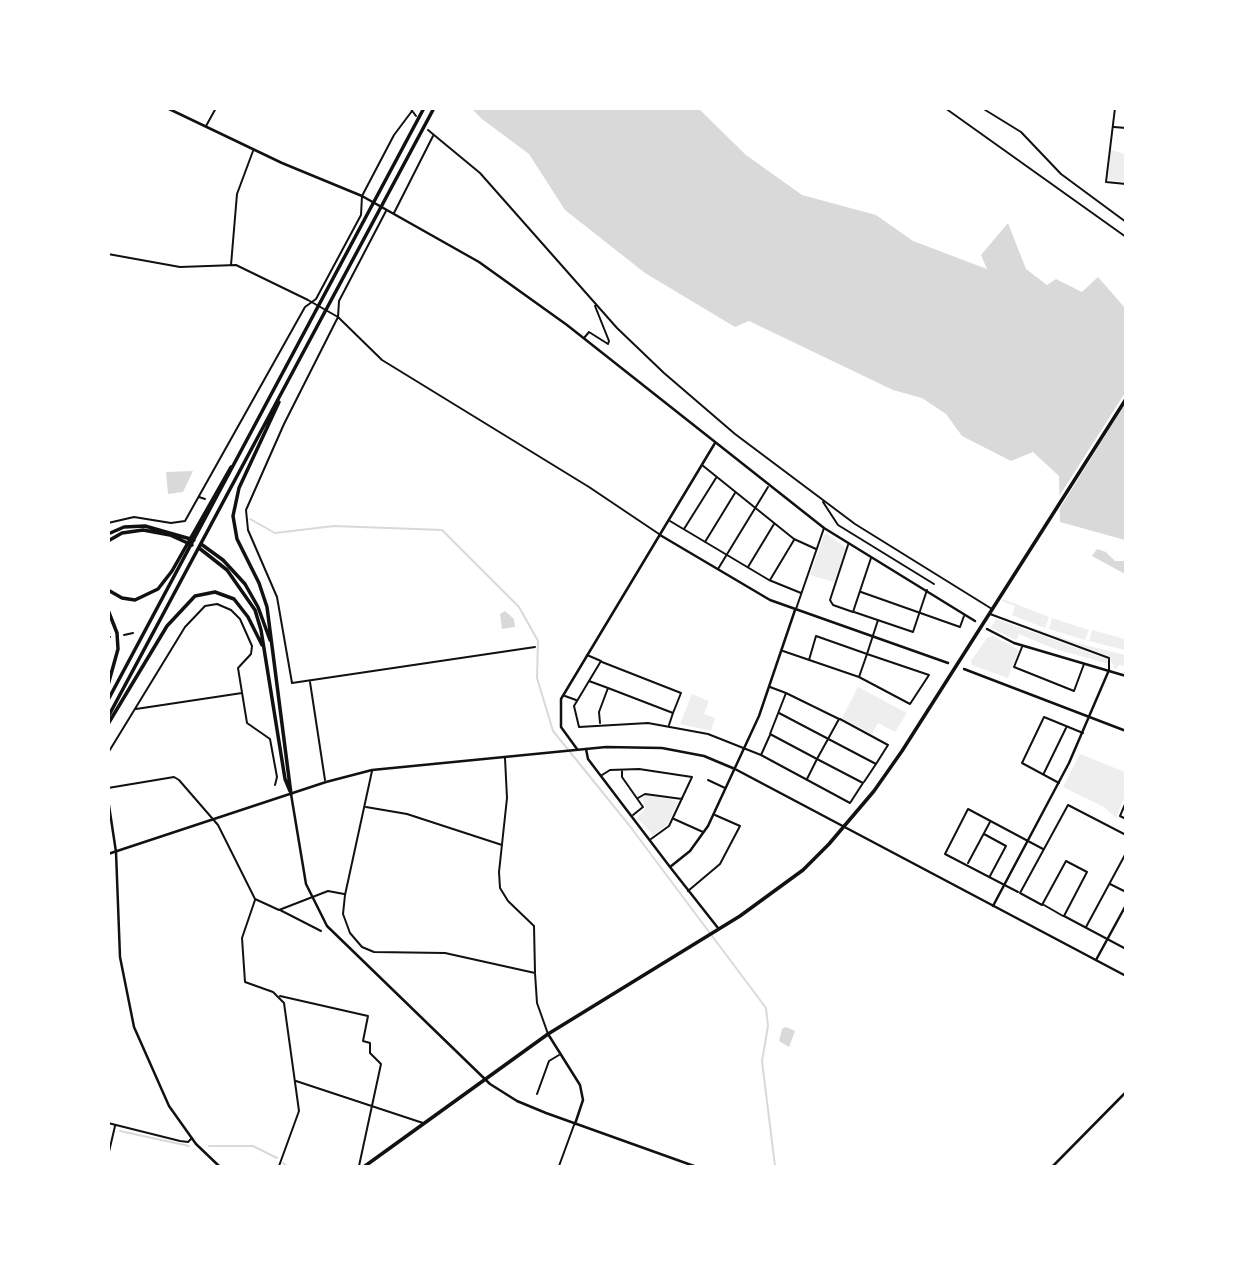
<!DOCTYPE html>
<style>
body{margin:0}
#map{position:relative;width:1234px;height:1275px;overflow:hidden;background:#fff;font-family:Barlow,sans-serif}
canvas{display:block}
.frame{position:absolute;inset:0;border:110px solid #fff;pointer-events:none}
</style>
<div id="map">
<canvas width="1234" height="1275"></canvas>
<div class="frame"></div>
</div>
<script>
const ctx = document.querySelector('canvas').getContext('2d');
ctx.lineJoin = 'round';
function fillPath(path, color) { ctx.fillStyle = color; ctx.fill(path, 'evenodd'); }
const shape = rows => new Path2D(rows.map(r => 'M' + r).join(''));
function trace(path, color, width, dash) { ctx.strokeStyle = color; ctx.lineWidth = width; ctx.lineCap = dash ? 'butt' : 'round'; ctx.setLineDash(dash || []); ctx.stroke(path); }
fillPath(shape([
 [1111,150,1125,154,1125,182,1108,180],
 [827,534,846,548,834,582,810,575,824,535],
 [1003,599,1049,617,1045,628,1012,615,1015,606,1002,601],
 [994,615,1077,643,1125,655,1125,666,1118,665,1117,669,1114,668,1109,656],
 [1052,618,1089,630,1085,640,1049,629],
 [996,619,1107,659,1109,664,1055,649,1019,634,1016,640,991,628],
 [1092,630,1125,639,1125,650,1089,641],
 [993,636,1019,650,1008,678,972,665,971,661,987,638],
 [858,687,907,713,895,732,878,723,872,734,842,718],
 [692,694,709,701,704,714,715,718,711,731,680,724],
 [1080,754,1125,772,1125,795,1116,818,1104,807,1063,787],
 [647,795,675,800,678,803,667,825,653,835,637,818,646,808,642,798]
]), '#eee');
fillPath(shape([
 [472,109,699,109,746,155,802,195,876,215,913,241,987,269,981,255,1008,223,1026,269,1047,285,1056,279,1082,292,1098,277,1125,308,1125,540,1060,522,1059,476,1033,452,1011,461,962,436,946,414,922,398,893,390,749,321,735,327,645,273,565,210,529,154,482,119],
 [193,471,183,492,168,494,166,472],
 [1097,549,1106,552,1115,561,1125,561,1125,574,1092,556],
 [505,611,514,619,515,627,502,629,500,614],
 [786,1027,795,1031,789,1047,779,1041,782,1029]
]), '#d9d9d9');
fillPath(shape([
 [1125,393,1125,404,1057,513,1056,501]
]), '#fff');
trace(shape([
 [250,519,275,533,334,526,442,530,519,607,538,641,537,678,553,731,629,825,766,1008,768,1026,762,1061,775,1166],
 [108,1128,110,1128],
 [120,1131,189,1146],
 [209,1146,253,1146,277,1158],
 [283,1163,287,1166]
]), '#d9d9d9', 2);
trace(shape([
 [410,108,416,116],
 [945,108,1126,237],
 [982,108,1021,132,1061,174,1126,222],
 [1115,108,1106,182,1126,184],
 [206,126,216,108],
 [1114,127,1126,128],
 [428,130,480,173,617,328,664,373,735,434,855,524,992,609],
 [386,211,339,301,338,317,284,424,246,510,248,530,277,597,292,683,535,647],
 [394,213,433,136],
 [108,254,180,267,236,265,308,300,338,317,382,360,589,487,659,534],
 [231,265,237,194,253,151],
 [584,338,589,332,608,344,609,341,595,306],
 [702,465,794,539,816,549],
 [199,497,205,499],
 [823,502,838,525,934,584],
 [670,521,769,580,801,593],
 [108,523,134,517,171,523,185,521,305,307,316,299,361,215,362,196,394,135,412,111],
 [684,529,716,478],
 [705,542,735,493],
 [848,545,830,600,833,605,853,612,871,558],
 [748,567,774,524],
 [718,569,768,487],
 [770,580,794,540],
 [861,592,960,627,964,616],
 [796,609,824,528],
 [854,612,913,632,927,590],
 [990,614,1109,658,1109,670],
 [124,635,133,633],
 [108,637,110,637],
 [1022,647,1014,667,1074,691,1084,664],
 [783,651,859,677,867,654,816,636,809,660],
 [587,655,601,661,574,706,579,727,648,723,708,734,761,755,850,803,863,783,817,759,807,779],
 [602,662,681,693,673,713],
 [859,677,910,704,929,675,867,654,878,620],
 [589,681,608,688,599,712,600,723],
 [310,682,325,780],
 [770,687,786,693,770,734,817,759,839,719,786,693],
 [608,688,673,713,669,725],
 [565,696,576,700],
 [1126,705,1126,712],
 [136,709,242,693],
 [779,713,876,764,864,782],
 [840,719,888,745,876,764],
 [108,753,185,627,205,606,217,604,231,610,240,619,252,646,251,654,238,668,247,723,270,739,277,777,275,785],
 [761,755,770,735],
 [505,758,507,798,499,872,500,888,508,901,534,926,535,972],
 [622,770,622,777,643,807,633,815],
 [372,771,345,895,343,914,350,933,362,947,374,952,445,953,535,973,537,1003,548,1034],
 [1044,773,1066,728],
 [602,775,610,770,639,769,692,777,669,826,651,839],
 [708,780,725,788],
 [1059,783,1022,763,1044,717,1083,733],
 [108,788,174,777,179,780,218,825,255,899,279,910,328,891,344,894],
 [638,798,645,794,682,799],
 [1126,802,1120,816,1126,819],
 [366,807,407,814,502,845],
 [674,819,703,832],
 [984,834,1006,846,990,876],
 [1126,835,1068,805,1020,893,1042,905,1066,861,1087,872,1064,916,1126,949],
 [968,863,990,822],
 [1110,884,1126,892],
 [688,891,720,864,740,826,715,815],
 [1018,892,945,854,968,809,1043,849],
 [255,900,242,938,245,982,273,992,284,1003,299,1111,279,1166],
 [1044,905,1063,916],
 [280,910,321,931],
 [1086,927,1126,853],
 [280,996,368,1016,363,1041,370,1043,370,1053,381,1064,359,1166],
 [296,1081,423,1123],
 [537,1094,549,1061,559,1055],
 [108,1123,180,1141,188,1142,192,1138],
 [108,1156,115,1126],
 [559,1166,574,1125]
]), '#111', 2);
trace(shape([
 [167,108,282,163,362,196,479,262,567,325,824,528,975,621],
 [660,535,770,600,948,663],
 [987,629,1014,643,1126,676],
 [964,669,1126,731],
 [577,749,561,727,561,699,715,443],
 [586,749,588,759,670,867,690,851,708,826,759,716,795,610],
 [291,794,306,884,327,926,490,1084,517,1101,546,1113,694,1166],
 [108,799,116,852,120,957,134,1027,169,1106,196,1144,219,1166],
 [670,867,718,928],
 [993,906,1069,763,1109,670],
 [1096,960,1126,905],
 [548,1034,580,1085,583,1100,575,1124],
 [1053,1166,1126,1092]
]), '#111', 2.5);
trace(shape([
 [108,854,326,782,372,770,606,747,662,748,704,756,735,769,1126,976]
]), '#111', 2.5);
trace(shape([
 [365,1166,548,1034,740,916,803,870,829,844,874,791,902,751,1126,399]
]), '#111', 3.5);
trace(shape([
 [279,402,239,488,233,516,237,539,259,583,267,607,291,794],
 [108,534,124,527,145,526,194,540],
 [108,541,122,533,143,530,170,535,192,545],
 [201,544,223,560,245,584,258,607,270,640],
 [199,548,227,570,255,610,261,630,285,779,290,791],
 [108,590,122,598,135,600,158,589,172,571,231,467],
 [108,610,117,633,118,649,108,685],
 [108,700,424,108],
 [108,717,434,108],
 [108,724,167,626,195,596,215,592,234,599,248,617,262,645]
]), '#111', 3.5);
</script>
